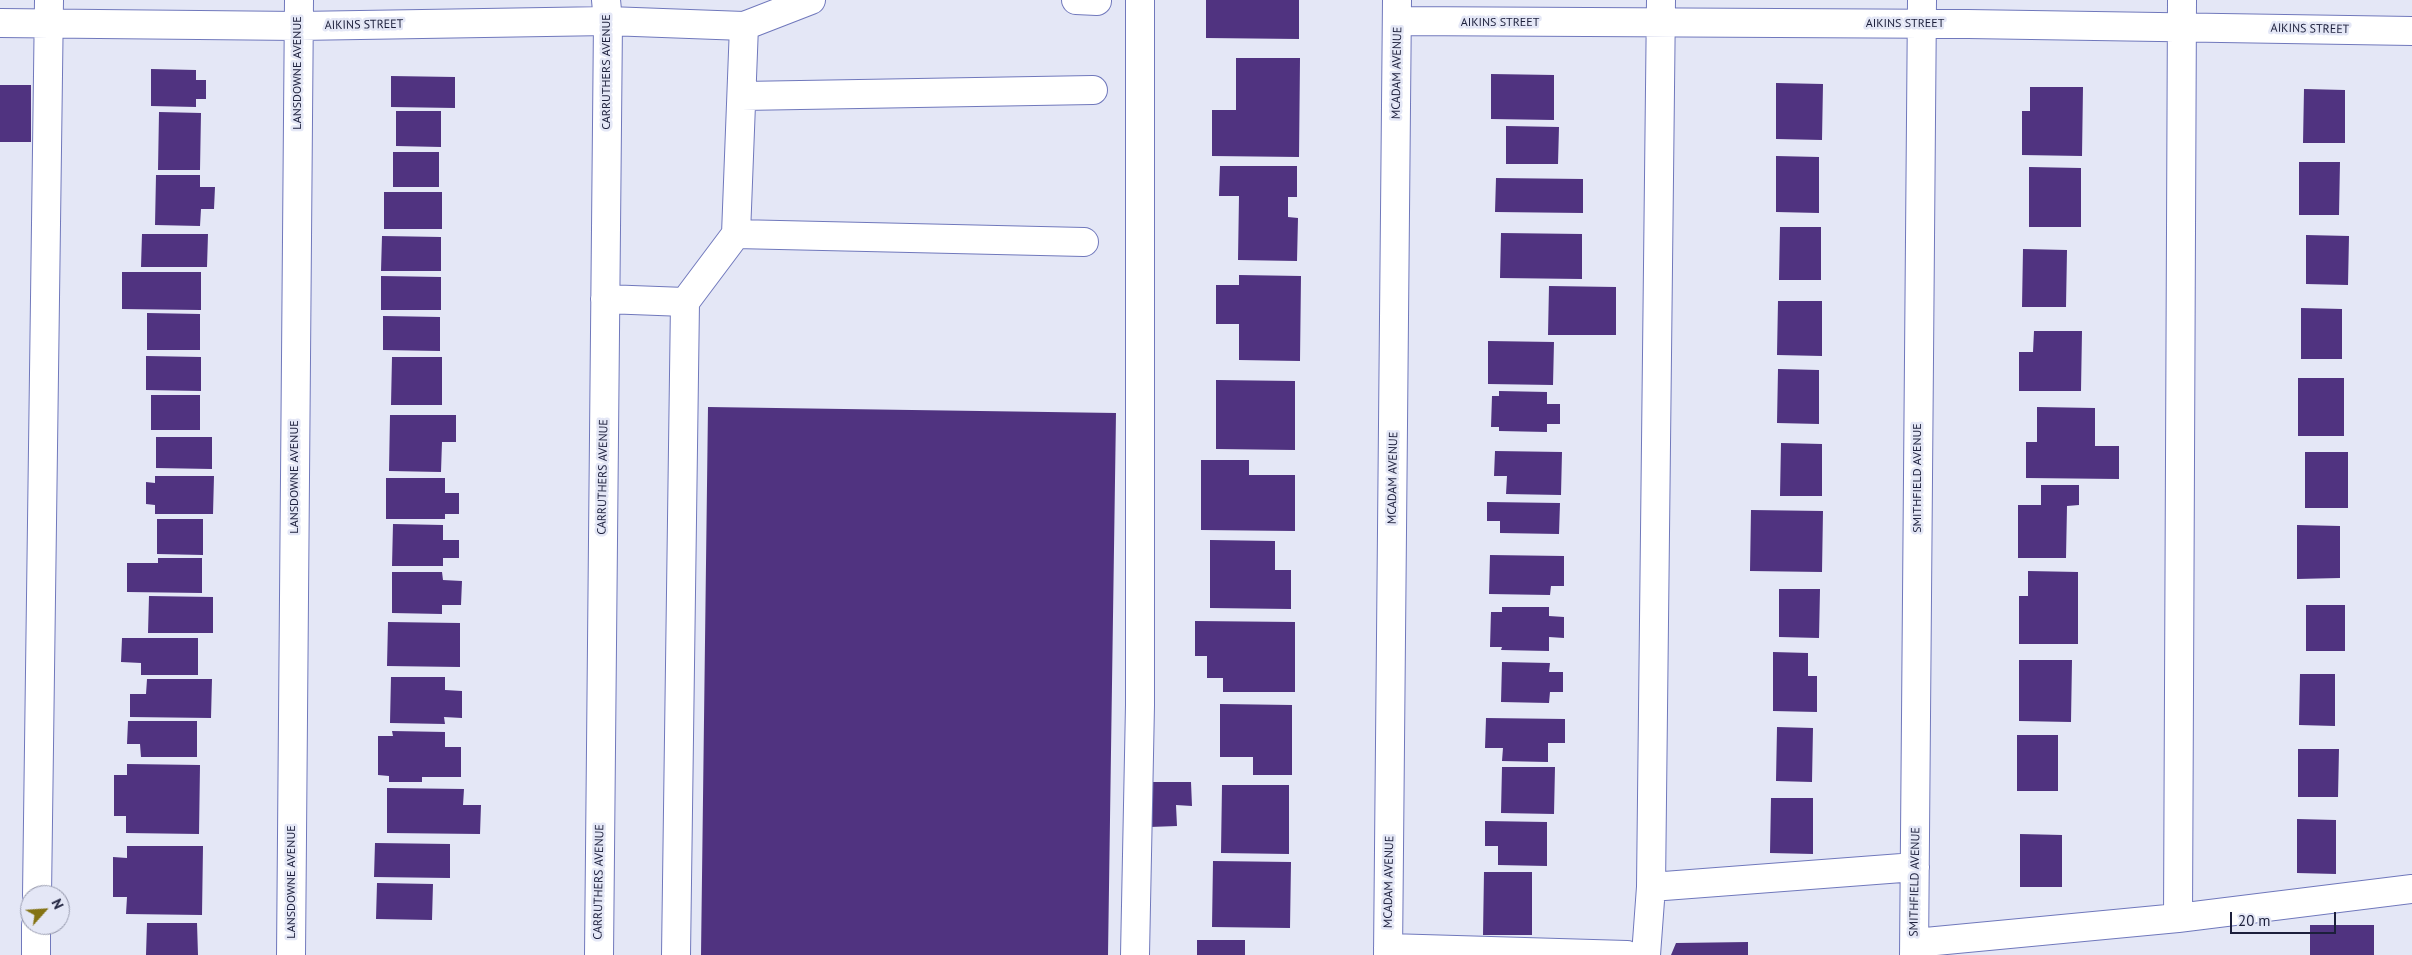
<!DOCTYPE html>
<style>
body{margin:0}
#map{position:relative;width:2412px;height:955px;overflow:hidden;background:#e4e7f6;font-family:"PT Sans",sans-serif}
canvas{display:block}
.north{position:absolute;left:20px;top:885px;width:50px;height:50px;box-sizing:border-box;background:#e4e7f6;border:1px solid #9497ab;border-radius:50%;rotate:64deg;font-size:14px;font-weight:700;line-height:20px;text-align:center;color:#1c1f3b}
.north::after{content:'';display:block;margin:auto;width:18px;height:22px;background:#847314;clip-path:polygon(50% 0,100% 100%,50% 72%,0 100%)}
.scale{position:absolute;left:2230px;top:912px;width:106px;height:22px;box-sizing:border-box;border:2px solid #1c1f3b;border-top:0;padding-left:6px;font-size:15px;line-height:18px;white-space:nowrap;color:#1c1f3b;-webkit-text-stroke:4px #e4e7f6;paint-order:stroke}
</style>
<div id="map">
<canvas width="2412" height="955"></canvas>
<div class="north">N</div>
<div class="scale">20 m</div>
</div>
<script>
const ctx = document.querySelector('canvas').getContext('2d');
ctx.lineJoin = 'round';
function fillPath(path, color) { ctx.fillStyle = color; ctx.fill(path, 'evenodd'); }
const shape = rows => new Path2D(rows.map(r => 'M' + r).join(''));
function trace(path, color, width, dash) { ctx.strokeStyle = color; ctx.lineWidth = width; ctx.lineCap = dash ? 'butt' : 'round'; ctx.setLineDash(dash || []); ctx.stroke(path); }
function drawText(font, color, halo, rows, align = 'center') {
  ctx.font = font + ' "PT Sans",sans-serif'; ctx.lineWidth = 5; ctx.setLineDash([]); ctx.textBaseline = 'middle'; ctx.strokeStyle = halo; ctx.fillStyle = color; for (const [text, x, y, turn = 0] of rows) {
    ctx.save(); ctx.translate(x, y); ctx.rotate((+turn || 0) * Math.PI / 180); ctx.textAlign = isNaN(turn) ? turn : align; if (halo) ctx.strokeText(text, 0, 0); ctx.fillText(text, 0, 0); ctx.restore();
  }
}
fillPath(shape([
 [1206,0,1299,0,1299,39,1206,38],
 [1236,58,1300,58,1299,157,1212,156,1212,110,1236,110],
 [151,69,196,70,196,80,206,80,206,99,196,99,196,107,151,106],
 [1491,74,1554,75,1554,120,1491,119],
 [391,76,455,77,455,108,391,107],
 [1776,83,1823,84,1822,140,1776,139],
 [0,85,31,85,31,142,0,142],
 [2030,87,2083,87,2082,156,2022,155,2022,111,2030,111],
 [2304,89,2345,90,2345,143,2303,143],
 [396,111,441,111,441,147,396,146],
 [159,112,201,113,200,170,158,170],
 [1506,126,1559,127,1558,164,1506,164],
 [393,152,439,152,439,187,393,187],
 [1776,156,1819,157,1819,213,1776,212],
 [2299,162,2340,162,2339,215,2299,215],
 [1220,166,1297,166,1297,197,1288,197,1288,217,1298,218,1297,261,1238,260,1239,196,1219,196],
 [2029,167,2081,168,2081,227,2029,227],
 [156,175,200,175,200,187,215,187,214,209,201,209,200,226,155,225],
 [1496,178,1583,179,1583,213,1495,212],
 [384,192,442,192,442,229,384,229],
 [1780,227,1821,227,1821,280,1779,280],
 [1501,233,1582,234,1582,279,1500,278],
 [142,234,208,234,207,267,141,267],
 [2306,235,2349,236,2348,285,2306,284],
 [382,236,441,237,441,271,381,271],
 [2023,249,2067,250,2066,307,2022,307],
 [122,272,201,272,201,310,122,309],
 [1239,275,1301,276,1300,361,1239,360,1239,324,1216,324,1216,285,1239,285],
 [381,276,441,277,441,310,381,310],
 [1549,286,1616,287,1616,335,1548,335],
 [1778,301,1822,301,1822,356,1777,355],
 [2301,308,2342,309,2342,359,2301,359],
 [147,313,200,314,200,350,147,350],
 [383,316,440,317,440,351,383,350],
 [2034,331,2082,331,2081,391,2019,391,2019,352,2033,352],
 [1488,341,1554,342,1553,385,1488,384],
 [146,356,201,357,201,391,146,390],
 [392,357,442,357,442,405,391,405],
 [1778,369,1819,370,1819,424,1777,423],
 [2298,378,2344,378,2344,436,2298,436],
 [1216,380,1295,381,1295,450,1216,449],
 [1499,391,1547,392,1547,404,1560,404,1560,424,1547,424,1547,432,1499,431,1499,427,1491,427,1492,396,1499,396],
 [151,395,200,395,200,430,151,430],
 [708,407,1116,413,1108,955,701,955],
 [2037,407,2095,408,2095,446,2119,446,2119,479,2026,478,2026,442,2037,442],
 [390,415,456,415,456,442,442,442,441,472,389,471],
 [156,437,212,437,212,469,156,468],
 [1781,443,1822,444,1822,496,1780,496],
 [1495,451,1562,452,1561,495,1506,494,1507,476,1494,476],
 [2305,452,2348,452,2348,508,2305,508],
 [1201,460,1249,460,1249,475,1295,475,1295,531,1201,530],
 [155,476,214,476,213,514,155,514,155,505,146,504,146,482,155,483],
 [386,478,445,478,445,493,459,493,459,514,445,514,445,519,386,519],
 [2041,485,2079,485,2079,505,2067,506,2066,558,2018,558,2018,505,2041,505],
 [1487,502,1560,503,1559,534,1500,533,1500,521,1487,521],
 [1751,510,1823,511,1822,572,1750,571],
 [157,519,203,519,203,555,157,554],
 [393,524,443,525,443,540,459,540,459,558,443,558,443,566,392,566],
 [2297,525,2340,526,2340,578,2297,579],
 [1210,540,1275,541,1275,570,1291,570,1291,609,1210,608],
 [1490,555,1564,556,1564,586,1551,586,1550,595,1489,594],
 [158,558,202,558,202,593,127,592,127,563,158,563],
 [2028,571,2078,572,2078,644,2019,644,2019,596,2028,596],
 [392,572,442,572,443,580,462,581,461,605,442,605,442,614,392,613],
 [1779,589,1820,589,1819,638,1779,637],
 [149,596,213,597,213,633,148,633],
 [2306,605,2345,605,2345,651,2306,651],
 [1502,607,1549,607,1549,616,1564,617,1564,638,1549,637,1549,651,1501,650,1502,647,1490,647,1491,612,1502,612],
 [1195,621,1295,622,1295,692,1223,692,1223,678,1207,678,1207,656,1195,656],
 [388,622,460,623,460,667,387,666],
 [122,638,198,638,198,675,141,675,141,663,121,662],
 [1773,652,1808,653,1808,676,1817,676,1817,712,1773,711],
 [2019,660,2072,660,2071,722,2019,721],
 [1502,662,1550,663,1549,672,1563,672,1563,692,1550,692,1549,703,1501,702],
 [2300,674,2335,674,2335,726,2299,725],
 [391,677,445,677,445,690,462,691,462,718,444,717,445,724,390,723],
 [147,679,212,679,211,718,130,717,130,694,146,694],
 [1220,704,1292,705,1292,775,1253,775,1253,757,1220,757],
 [1486,718,1565,719,1565,743,1548,743,1548,762,1502,761,1503,748,1485,748],
 [128,721,197,721,197,757,141,757,140,744,127,744],
 [1777,727,1813,728,1812,782,1776,781],
 [392,731,445,732,445,747,461,747,461,777,422,777,422,782,389,782,389,776,378,775,378,736,393,736],
 [2017,735,2058,735,2058,791,2017,791],
 [2298,749,2339,749,2338,797,2298,797],
 [127,764,200,765,199,834,126,833,126,816,114,816,114,775,127,775],
 [1502,767,1555,767,1554,814,1501,813],
 [1149,782,1191,782,1192,806,1176,805,1177,826,1150,827],
 [1222,785,1289,785,1289,854,1221,853],
 [387,788,464,789,463,805,481,805,480,834,387,833],
 [1771,798,1813,798,1813,854,1770,853],
 [2297,819,2336,820,2336,874,2297,873],
 [1485,821,1547,822,1547,866,1498,865,1498,846,1485,846],
 [2020,834,2062,835,2062,887,2020,887],
 [375,843,450,844,450,878,374,877],
 [127,846,203,846,202,915,126,914,127,897,113,897,113,857,127,858],
 [1213,861,1291,862,1290,928,1212,927],
 [1484,872,1532,872,1532,935,1483,935],
 [377,883,433,884,432,920,376,919],
 [147,923,197,923,198,955,146,955],
 [2310,925,2374,925,2374,955,2310,955],
 [1197,940,1245,940,1245,955,1197,955],
 [1748,942,1748,955,1671,955,1676,943]
]), '#503380');
const minor = shape([
 [1076,0,1097,1],
 [1397,21,1968,24,2412,31],
 [0,23,298,26,608,21,744,26,736,234],
 [744,26,811,0],
 [742,96,1093,90],
 [605,299,685,302],
 [1651,887,1661,0],
 [37,895,49,0],
 [2178,918,2182,0],
 [1915,943,2178,918,2412,889],
 [1388,948,1627,955],
 [36,955,36,925],
 [291,955,299,0],
 [599,955,608,21,606,0],
 [676,955,685,302,736,234,1084,242],
 [1135,955,1140,705,1140,0],
 [1388,955,1397,0],
 [1646,955,1651,887,1915,867],
 [1914,955,1922,0]
]);
trace(minor, '#7078bc', 30);
trace(minor, '#fff', 28);
drawText('12px', '#1c1f3b', '#e4e7f6', [
 ["AIKINS STREET",1500,23],
 ["AIKINS STREET",1905,24],
 ["AIKINS STREET",364,25,-1],
 ["AIKINS STREET",2310,29,1],
 ["CARRUTHERS AVENUE",607,72,-90],
 ["LANSDOWNE AVENUE",298,73,-90],
 ["MCADAM AVENUE",1397,73,-89],
 ["LANSDOWNE AVENUE",295,477,-90],
 ["CARRUTHERS AVENUE",603,477,-89],
 ["MCADAM AVENUE",1393,478,-89],
 ["SMITHFIELD AVENUE",1918,478,-90],
 ["LANSDOWNE AVENUE",292,882,-90],
 ["CARRUTHERS AVENUE",599,882,-89],
 ["MCADAM AVENUE",1389,882,-89],
 ["SMITHFIELD AVENUE",1915,882,-89]
]);
</script>
